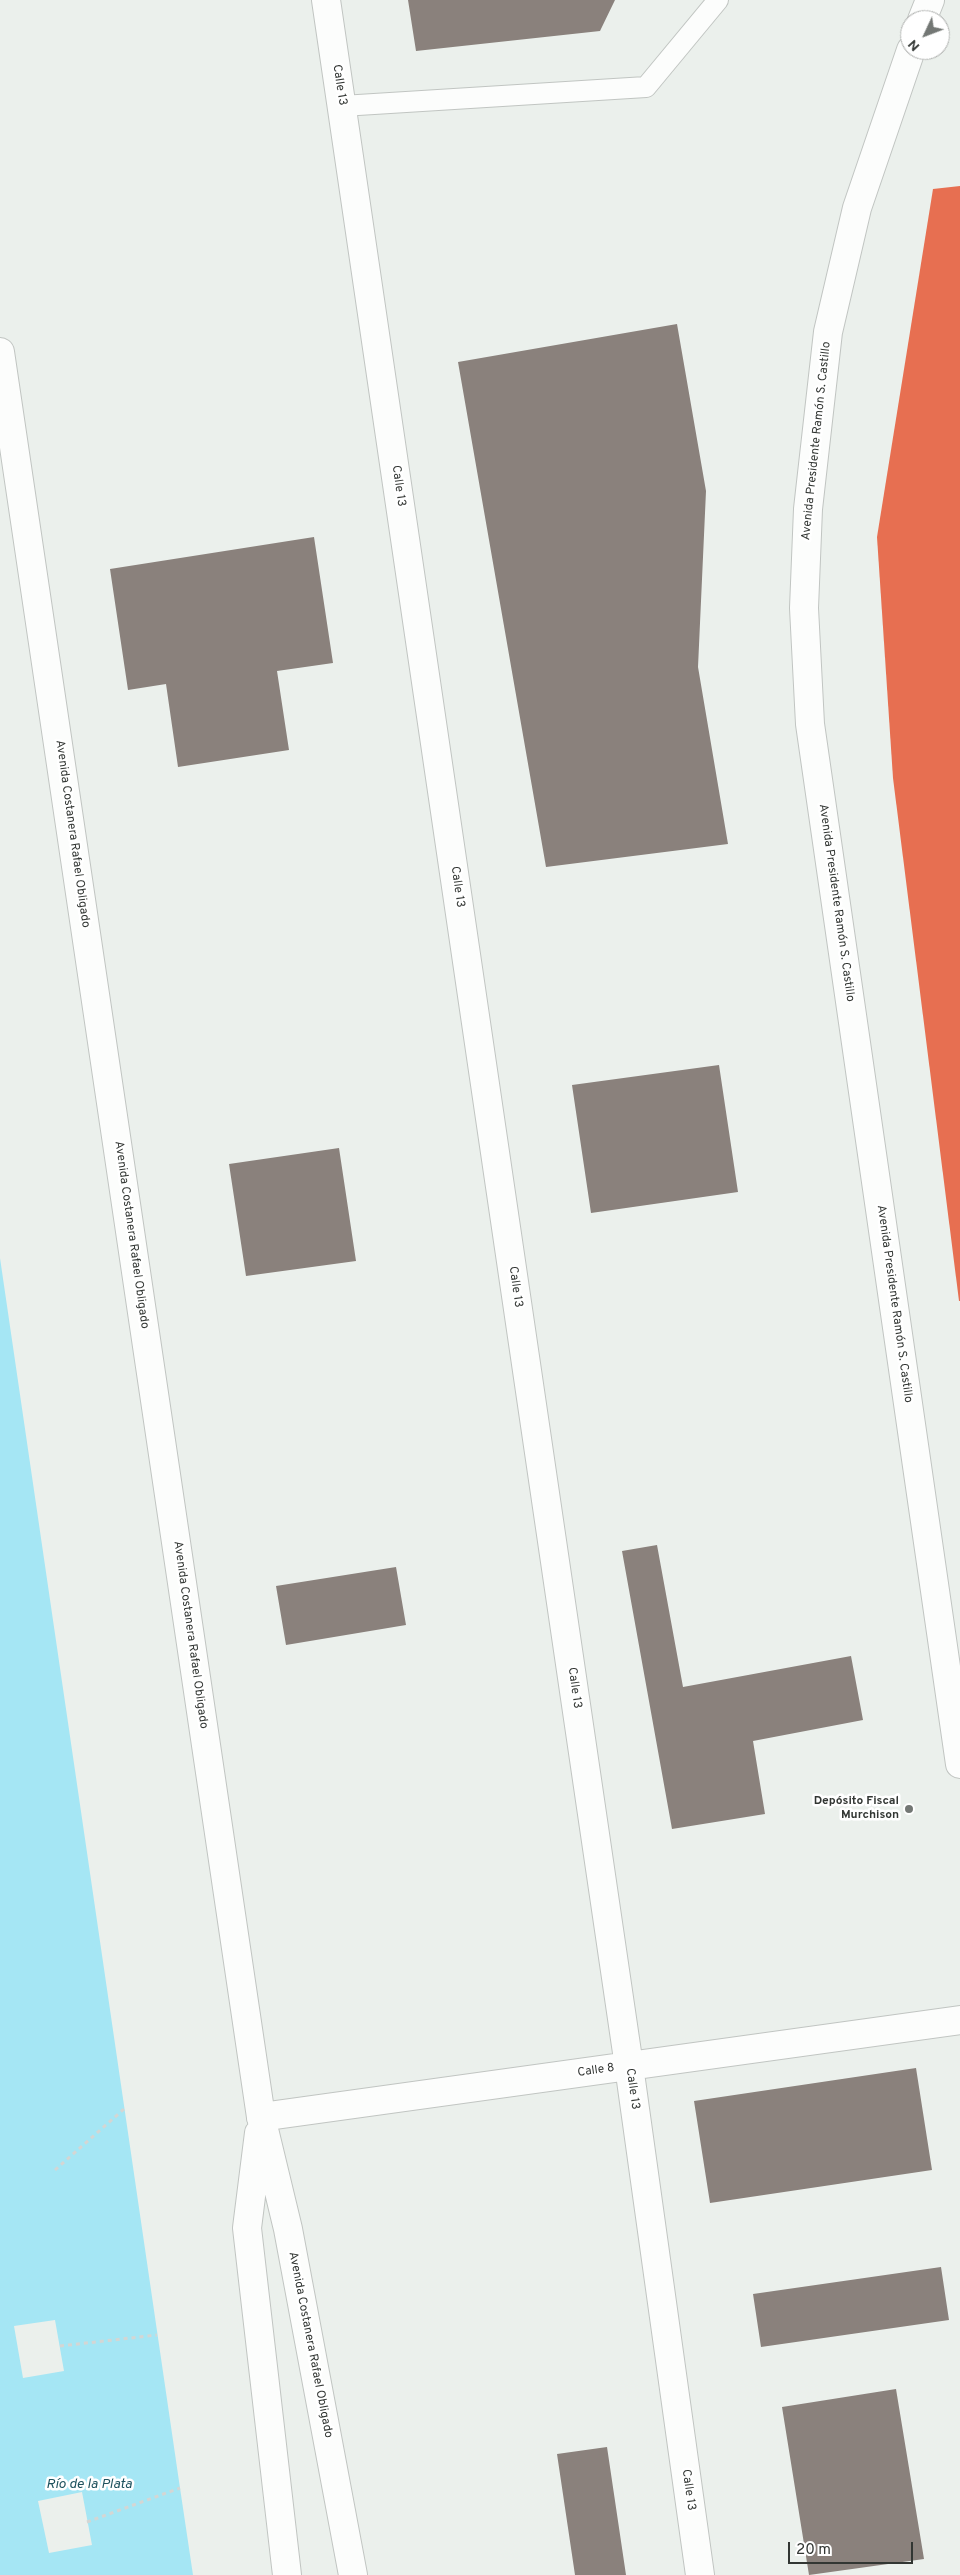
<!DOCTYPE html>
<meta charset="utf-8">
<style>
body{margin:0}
#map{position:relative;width:960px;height:2575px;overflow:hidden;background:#ebf0ec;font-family:Overpass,sans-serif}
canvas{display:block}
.north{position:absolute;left:900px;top:10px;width:50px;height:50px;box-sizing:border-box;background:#fff;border:1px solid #adafad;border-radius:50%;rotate:227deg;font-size:14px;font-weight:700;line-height:20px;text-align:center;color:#323633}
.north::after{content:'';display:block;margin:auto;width:18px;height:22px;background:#737774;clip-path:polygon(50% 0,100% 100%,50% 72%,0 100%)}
.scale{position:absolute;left:788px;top:2542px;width:125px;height:22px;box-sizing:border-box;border:2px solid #323633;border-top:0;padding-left:6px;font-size:15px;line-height:18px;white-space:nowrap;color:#323633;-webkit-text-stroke:4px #fff;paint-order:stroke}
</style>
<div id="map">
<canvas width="960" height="2575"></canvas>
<div class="north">N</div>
<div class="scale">20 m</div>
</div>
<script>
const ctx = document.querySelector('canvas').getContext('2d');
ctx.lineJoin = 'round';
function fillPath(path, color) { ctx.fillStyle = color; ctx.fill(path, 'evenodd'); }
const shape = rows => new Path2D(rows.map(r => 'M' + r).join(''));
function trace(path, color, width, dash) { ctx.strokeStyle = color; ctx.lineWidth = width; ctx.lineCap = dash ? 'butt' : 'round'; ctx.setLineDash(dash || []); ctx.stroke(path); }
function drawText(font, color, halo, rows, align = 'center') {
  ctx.font = font + ' Overpass,sans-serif'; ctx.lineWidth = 5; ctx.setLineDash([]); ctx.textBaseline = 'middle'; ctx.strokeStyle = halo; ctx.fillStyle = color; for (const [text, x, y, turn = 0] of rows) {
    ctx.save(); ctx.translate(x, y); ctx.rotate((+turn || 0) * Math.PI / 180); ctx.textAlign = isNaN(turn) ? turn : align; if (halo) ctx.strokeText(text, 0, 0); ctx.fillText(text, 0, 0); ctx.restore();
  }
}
fillPath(shape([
 [0,1258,180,2488,193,2575,0,2575]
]), '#a5e6f4');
fillPath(shape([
 [55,2320,64,2371,23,2378,14,2326],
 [82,2492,92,2545,49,2553,38,2501]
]), '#ebf0ec');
fillPath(shape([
 [960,186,960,1301,959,1301,893,778,877,537,933,189]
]), '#e76f51');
fillPath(shape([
 [408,0,615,0,600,31,416,51],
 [677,324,706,491,698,667,728,844,546,867,458,362],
 [314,537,333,663,277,671,289,750,178,767,166,684,128,690,110,569],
 [719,1065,738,1192,591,1213,572,1085],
 [339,1148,356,1261,246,1276,229,1164],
 [657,1545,683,1687,851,1656,863,1720,753,1741,765,1814,672,1829,622,1551],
 [396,1567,406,1625,286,1645,276,1586],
 [916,2068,932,2170,710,2203,694,2101],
 [941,2267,949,2320,761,2347,753,2294],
 [896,2389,924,2559,809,2575,782,2407],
 [607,2447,626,2575,575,2575,557,2454]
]), '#8a817c');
const service = shape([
 [342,106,646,87,718,0]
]);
const minor = shape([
 [326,0,629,2066,700,2575],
 [261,2117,960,2020]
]);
const secondary = shape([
 [922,20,930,0],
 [911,50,857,208,828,332,808,509,804,608,810,724,960,1764],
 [0,352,261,2117,288,2229,353,2575],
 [259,2133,247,2228,287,2575]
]);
trace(service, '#c1c5c2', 22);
trace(minor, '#c1c5c2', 30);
trace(secondary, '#c1c5c2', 30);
trace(shape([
 [55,2170,124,2109],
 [60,2346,157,2335],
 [87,2522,180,2488]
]), '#d4d6d4', 3, [4, 4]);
trace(service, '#fcfdfc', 20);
trace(minor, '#fcfdfc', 28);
trace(secondary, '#fcfdfc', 28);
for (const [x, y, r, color] of [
 [909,1809,5,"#737774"]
]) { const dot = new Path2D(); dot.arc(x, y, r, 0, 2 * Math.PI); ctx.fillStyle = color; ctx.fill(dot); trace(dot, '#fff', 2); }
drawText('12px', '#323633', '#fff', [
 ["Calle 13",339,85,81],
 ["Avenida Presidente Ramón S. Castillo",817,441,-84],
 ["Calle 13",398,486,82],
 ["Avenida Costanera Rafael Obligado",72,834,82],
 ["Calle 13",457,887,82],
 ["Avenida Presidente Ramón S. Castillo",836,903,82],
 ["Avenida Costanera Rafael Obligado",131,1235,82],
 ["Calle 13",515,1287,82],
 ["Avenida Presidente Ramón S. Castillo",894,1304,82],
 ["Avenida Costanera Rafael Obligado",190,1635,82],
 ["Calle 13",574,1688,82],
 ["Calle 8",596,2071,-8],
 ["Calle 13",632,2089,82],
 ["Avenida Costanera Rafael Obligado",310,2345,79],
 ["Calle 13",688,2490,82]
]);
drawText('bold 12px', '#323633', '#fff', [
 ["Depósito Fiscal",899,1802],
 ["Murchison",899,1816]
], 'right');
drawText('italic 14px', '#1e525e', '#fff', [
 ["Río de la Plata",89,2485]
]);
</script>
